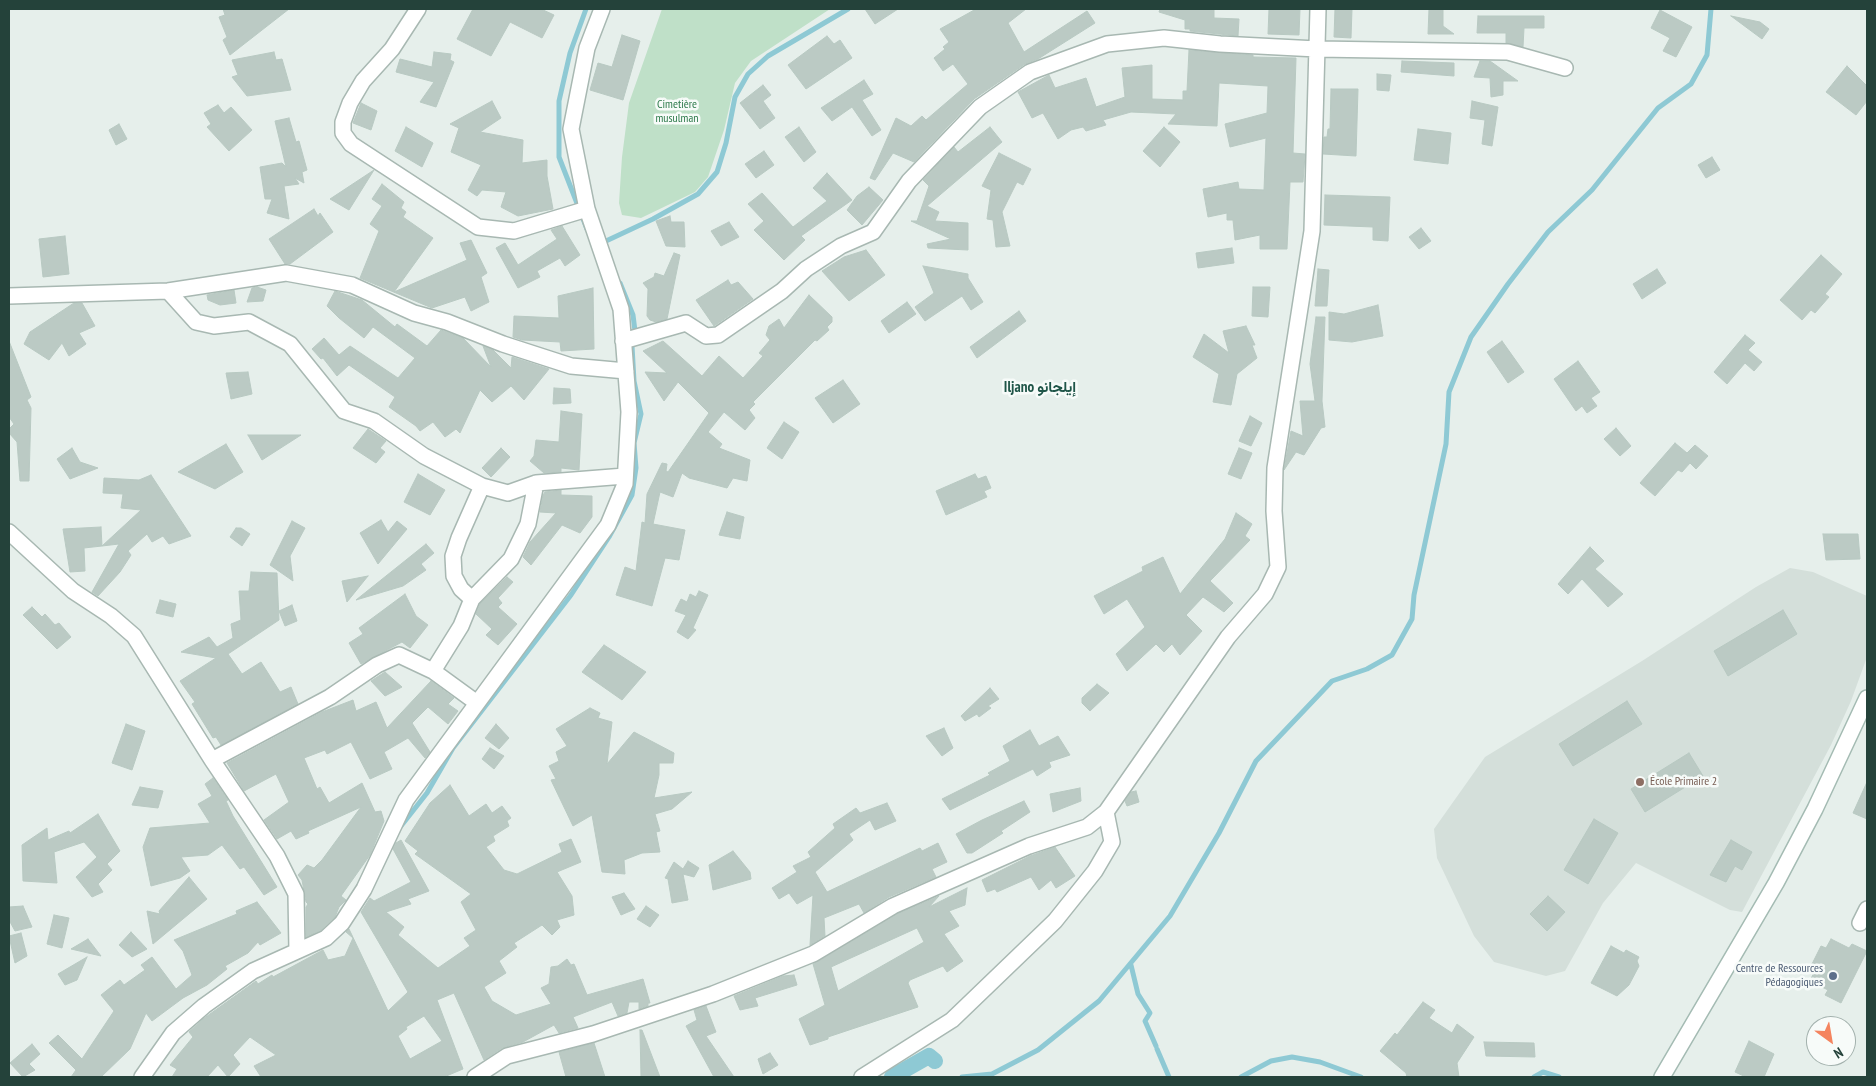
<!DOCTYPE html>
<meta charset="utf-8">
<style>
body{margin:0}
#map{position:relative;width:1876px;height:1086px;overflow:hidden;background:#e6efeb;font-family:"PT Sans Narrow",sans-serif}
canvas{display:block}
.frame{position:absolute;inset:0;border:10px solid #24423a;pointer-events:none}
.north{position:absolute;left:1806px;top:1016px;width:50px;height:50px;box-sizing:border-box;background:#f7fbf9;border:1px solid #a3b1ad;border-radius:50%;rotate:148deg;font-size:14px;font-weight:700;line-height:20px;text-align:center;color:#24423a}
.north::after{content:'';display:block;margin:auto;width:18px;height:22px;background:#f4845f;clip-path:polygon(50% 0,100% 100%,50% 72%,0 100%)}
</style>
<div id="map">
<canvas width="1876" height="1086"></canvas>
<div class="frame"></div>
<div class="north">N</div>
</div>
<script>
const ctx = document.querySelector('canvas').getContext('2d');
ctx.lineJoin = 'round';
function fillPath(path, color) { ctx.fillStyle = color; ctx.fill(path, 'evenodd'); }
const shape = rows => new Path2D(rows.map(r => 'M' + r).join(''));
function trace(path, color, width, dash) { ctx.strokeStyle = color; ctx.lineWidth = width; ctx.lineCap = dash ? 'butt' : 'round'; ctx.setLineDash(dash || []); ctx.stroke(path); }
function drawText(font, color, halo, rows, align = 'center') {
  ctx.font = font + ' "PT Sans Narrow",Vazirmatn,sans-serif'; ctx.lineWidth = 5; ctx.setLineDash([]); ctx.textBaseline = 'middle'; ctx.strokeStyle = halo; ctx.fillStyle = color; for (const [text, x, y, turn = 0] of rows) {
    ctx.save(); ctx.translate(x, y); ctx.rotate((+turn || 0) * Math.PI / 180); ctx.textAlign = isNaN(turn) ? turn : align; if (halo) ctx.strokeText(text, 0, 0); ctx.fillText(text, 0, 0); ctx.restore();
  }
}
fillPath(shape([
 [1790,568,1813,572,1867,596,1867,657,1851,701,1831,745,1742,912,1730,910,1636,863,1603,903,1565,971,1546,976,1494,962,1474,936,1437,858,1434,829,1485,757,1642,661,1756,587]
]), '#d4dfda');
fillPath(shape([
 [662,9,830,9,751,61,735,83,724,130,708,177,695,192,641,218,622,215,619,203,622,157,629,103]
]), '#bfe0c8');
trace(shape([
 [586,9,570,53,559,101,559,157,587,229],
 [603,246,606,241,653,219,698,194,717,172,726,143,735,97,748,74,768,56,848,9],
 [401,826,427,793,453,748,571,595,609,537,632,495,636,468,634,443,641,414,634,381,632,346,635,331,633,315,620,283],
 [1131,965,1138,994,1150,1013,1145,1021,1156,1046],
 [1157,1049,1169,1077],
 [962,1077,992,1074,1038,1050,1099,1001,1170,916,1219,833,1256,761,1332,681,1367,669,1392,655,1412,619,1414,595,1446,444,1449,392,1471,337,1508,284,1548,232,1592,190,1658,108,1691,84,1707,55,1711,9],
 [1241,1077,1271,1061,1292,1057,1320,1062,1361,1077],
 [1534,1077,1543,1072,1559,1077]
]), '#8ec9d4', 5);
trace(shape([
 [892,1077,929,1056,935,1061]
]), '#8ec9d4', 16);
const building = shape([
 [223,9,289,9,230,55,223,40,227,37,219,17,225,15,223,9],
 [473,9,541,9,554,15,542,38,510,22,491,56,457,39,473,9],
 [865,9,898,9,875,24,865,9],
 [976,9,1026,9,1008,23,1024,52,1087,11,1095,23,1038,59,1025,64,974,99,914,162,893,153,875,180,870,178,896,118,911,126,922,116,926,120,968,84,953,64,943,71,934,58,945,49,943,47,949,42,940,29,976,9],
 [1160,9,1214,9,1214,18,1239,19,1238,36,1190,31,1190,29,1185,29,1185,20,1159,12,1160,9],
 [1269,9,1300,9,1299,35,1268,34,1269,9],
 [1335,9,1352,9,1351,38,1334,37,1335,9],
 [1429,9,1443,9,1443,26,1454,34,1428,34,1429,9],
 [1660,10,1692,27,1676,57,1663,51,1670,38,1651,28,1660,10],
 [1478,16,1544,16,1544,28,1524,28,1523,47,1506,43,1506,33,1477,33,1478,16],
 [1731,16,1760,22,1769,29,1762,39,1731,16],
 [622,35,640,41,623,100,590,90,598,63,612,67,622,35],
 [827,36,834,44,840,40,852,58,806,89,788,65,827,36],
 [1189,50,1253,55,1253,57,1296,58,1293,153,1305,154,1305,155,1303,182,1290,182,1287,249,1260,249,1260,235,1235,240,1233,220,1227,220,1227,213,1208,217,1203,189,1238,182,1239,189,1264,190,1266,138,1230,147,1225,124,1267,113,1268,86,1219,83,1217,126,1168,124,1176,114,1131,112,1103,120,1106,125,1086,131,1083,127,1071,130,1058,139,1043,113,1032,118,1018,92,1049,75,1055,88,1086,78,1096,107,1125,97,1122,68,1152,65,1152,99,1183,100,1183,91,1187,91,1189,50],
 [274,52,276,60,282,59,291,90,247,96,232,77,238,75,232,60,274,52],
 [434,52,451,54,450,60,454,62,436,107,420,102,434,82,396,72,400,59,432,67,434,52],
 [1402,61,1454,63,1454,76,1401,72,1402,61],
 [1480,61,1490,61,1518,81,1503,81,1503,95,1491,97,1490,78,1474,77,1480,61],
 [1847,66,1867,86,1867,101,1856,115,1826,92,1847,66],
 [1377,74,1391,75,1389,91,1377,90,1377,74],
 [864,80,873,94,862,100,881,130,872,136,852,107,832,121,821,108,864,80],
 [763,85,771,95,763,101,775,118,760,129,740,103,763,85],
 [1331,89,1358,89,1356,156,1323,154,1324,137,1327,137,1328,129,1330,129,1331,89],
 [492,101,501,118,480,132,523,140,522,163,547,160,547,176,553,209,518,216,501,207,506,192,482,190,477,196,468,190,481,165,451,152,459,128,450,124,492,101],
 [1472,101,1498,107,1492,146,1482,144,1485,120,1470,118,1472,101],
 [361,103,377,111,371,130,353,123,361,103],
 [218,105,224,113,231,107,252,130,229,151,207,127,211,124,204,113,218,105],
 [289,118,296,142,299,141,307,170,302,172,304,183,295,178,299,184,284,186,289,219,267,213,272,199,265,199,260,167,282,163,286,167,275,121,289,118],
 [119,124,127,139,116,145,109,130,119,124],
 [406,127,433,143,422,167,395,151,406,127],
 [799,127,816,152,804,162,785,137,799,127],
 [990,127,1002,142,927,206,939,212,935,221,968,223,968,250,928,248,927,244,951,239,911,221,917,221,929,186,923,180,954,147,958,152,990,127],
 [1164,127,1180,142,1160,167,1143,151,1164,127],
 [1418,129,1451,133,1448,164,1414,160,1418,129],
 [764,151,774,165,756,178,745,164,764,151],
 [999,153,1031,169,1023,185,1017,182,1002,212,1010,246,996,247,993,220,987,219,991,190,982,186,999,153],
 [1712,157,1720,170,1706,178,1698,165,1712,157],
 [374,170,349,210,330,199,374,170],
 [827,173,852,200,801,236,805,240,784,260,754,230,764,221,748,204,762,193,793,227,827,201,813,188,827,173],
 [382,184,404,202,401,208,406,212,403,217,433,238,394,292,467,260,460,243,471,240,487,273,481,277,489,302,471,311,465,297,432,308,360,278,379,231,370,224,382,206,372,199,382,184],
 [869,187,883,200,862,225,847,210,857,196,869,187],
 [1325,195,1390,197,1388,241,1373,240,1373,227,1324,225,1325,195],
 [314,209,318,216,320,213,333,232,290,264,285,264,269,239,314,209],
 [670,216,671,222,684,222,685,247,666,246,656,221,670,216],
 [729,222,739,237,721,246,711,231,729,222],
 [562,226,580,255,565,266,560,258,537,271,540,277,518,288,496,248,505,243,518,265,557,239,551,230,562,226],
 [1421,228,1431,241,1419,249,1409,237,1421,228],
 [65,236,69,274,43,277,39,239,65,236],
 [1232,248,1234,263,1198,268,1196,253,1232,248],
 [866,250,885,275,849,301,822,271,844,257,866,250],
 [674,253,680,255,667,319,656,322,650,320,647,316,648,289,643,283,654,277,655,273,664,276,674,253],
 [1821,255,1842,274,1825,294,1829,297,1815,313,1811,310,1802,320,1780,300,1821,255],
 [923,266,968,274,968,278,983,302,971,310,962,296,925,321,915,307,934,293,923,266],
 [1318,269,1329,270,1327,306,1315,306,1318,269],
 [1657,269,1666,283,1642,299,1633,284,1657,269],
 [728,280,731,285,738,282,753,299,714,326,696,300,728,280],
 [257,287,266,290,263,301,247,302,252,288,257,287],
 [1253,287,1270,287,1268,317,1252,316,1253,287],
 [593,288,594,349,561,351,560,342,522,340,513,337,514,316,559,318,558,296,593,288],
 [234,290,236,303,220,305,208,300,207,295,234,290],
 [335,291,362,300,395,327,397,324,427,346,441,330,463,338,491,367,483,346,493,350,511,368,512,357,549,369,524,400,511,386,492,402,480,390,460,433,456,429,445,437,433,422,420,431,416,426,389,407,395,397,349,365,337,376,323,358,321,359,312,349,324,338,339,355,350,346,398,378,415,358,373,327,364,338,339,318,327,306,335,291],
 [809,295,832,317,832,322,827,327,829,330,817,341,815,340,753,402,755,404,749,410,755,418,745,430,724,412,708,432,722,444,719,448,750,460,747,481,733,478,727,488,689,478,682,473,673,497,660,492,653,524,685,530,679,560,665,558,652,606,616,595,625,567,636,571,642,522,645,523,647,494,662,463,667,464,666,471,668,472,709,413,678,382,664,401,645,372,667,373,643,351,663,341,702,376,719,356,743,378,763,356,759,353,770,340,766,335,769,326,779,319,784,328,809,295],
 [907,302,916,314,889,333,881,321,907,302],
 [74,303,82,303,95,326,79,333,86,344,69,356,62,343,49,360,24,344,30,332,74,303],
 [1378,305,1383,336,1352,342,1329,340,1329,312,1344,314,1378,305],
 [1019,311,1026,321,977,358,970,347,1019,311],
 [1316,317,1325,317,1322,401,1325,427,1321,428,1304,455,1296,452,1284,470,1291,431,1303,436,1300,401,1315,401,1310,364,1316,317],
 [1246,326,1255,345,1252,345,1257,358,1237,374,1231,405,1213,402,1219,374,1193,357,1204,334,1229,353,1223,331,1246,326],
 [1745,335,1755,343,1748,350,1762,362,1754,371,1745,363,1727,384,1714,372,1745,335],
 [9,341,31,397,27,400,31,408,29,481,20,481,17,442,9,433,9,429,14,424,9,417,9,341],
 [1502,341,1524,372,1508,383,1487,352,1502,341],
 [1578,361,1600,392,1591,398,1597,406,1587,413,1582,406,1576,411,1554,379,1578,361],
 [248,372,252,394,231,399,226,373,248,372],
 [843,380,860,404,833,423,815,398,843,380],
 [554,388,570,389,571,403,553,404,554,388],
 [561,411,582,414,579,470,561,468,561,472,544,473,530,461,534,456,536,440,559,442,561,411],
 [1250,416,1262,423,1251,446,1239,441,1250,416],
 [784,422,799,432,782,459,767,448,784,422],
 [1616,428,1631,446,1620,456,1604,439,1616,428],
 [368,429,386,441,380,448,385,452,376,463,353,448,368,429],
 [248,435,301,435,262,460,248,435],
 [1675,443,1687,453,1695,445,1708,456,1696,469,1690,463,1682,472,1678,470,1655,496,1640,483,1675,443],
 [226,444,243,472,215,489,178,472,226,444],
 [72,448,80,462,98,468,70,479,57,459,72,448],
 [501,448,510,457,491,477,482,468,501,448],
 [1239,448,1252,453,1241,479,1228,474,1239,448],
 [418,474,445,490,430,515,404,502,418,474],
 [975,474,978,479,986,476,991,488,984,491,987,497,946,515,936,491,975,474],
 [151,475,191,536,169,544,163,536,152,542,147,534,128,551,131,555,120,572,98,596,92,592,119,544,102,546,141,510,121,508,123,494,103,493,104,478,139,480,151,475],
 [561,490,561,495,592,496,592,517,580,533,562,525,531,565,523,557,530,542,556,513,540,512,543,495,545,492,561,490],
 [727,512,744,517,740,539,719,535,727,512],
 [1236,513,1252,524,1245,536,1250,540,1210,581,1233,603,1224,612,1203,597,1186,615,1202,631,1180,655,1172,644,1164,652,1156,644,1127,671,1116,654,1145,627,1127,599,1104,614,1094,596,1143,571,1142,567,1163,557,1180,594,1225,539,1236,513],
 [381,520,388,532,397,521,407,529,378,564,360,533,381,520],
 [292,521,305,528,290,556,293,581,270,565,292,521],
 [101,527,102,546,84,548,85,571,70,572,63,529,101,527],
 [236,528,241,528,250,534,242,546,230,537,236,528],
 [1823,534,1858,534,1860,559,1826,560,1823,534],
 [426,544,434,553,421,564,426,570,403,586,356,600,426,544],
 [1590,547,1604,561,1595,569,1623,594,1608,607,1582,579,1568,594,1558,584,1590,547],
 [251,572,277,573,279,620,228,654,242,674,261,662,280,692,291,687,298,704,221,745,216,737,213,738,192,704,195,702,180,681,216,658,181,652,209,637,217,647,233,638,231,624,241,620,239,591,249,591,251,572],
 [368,576,347,602,342,581,368,576],
 [507,577,513,582,498,598,502,603,498,607,517,624,498,645,486,635,492,629,476,614,480,604,507,577],
 [699,591,708,595,693,628,696,630,688,639,677,632,686,615,675,611,681,599,687,602,690,594,696,597,699,591],
 [405,594,416,616,428,625,410,648,402,642,361,664,349,643,363,634,359,628,405,594],
 [160,600,176,604,173,617,156,613,160,600],
 [292,605,297,621,285,626,279,611,292,605],
 [32,607,42,617,45,614,55,625,59,623,71,637,57,649,23,615,32,607],
 [1783,610,1797,634,1728,676,1714,651,1783,610],
 [604,645,646,672,622,700,582,672,604,645],
 [385,672,402,687,385,696,371,681,385,672],
 [431,681,454,698,448,704,458,711,448,724,428,707,412,723,430,752,425,758,408,738,384,752,392,769,370,779,351,742,327,754,325,750,304,758,317,789,320,787,329,803,362,783,375,812,381,811,384,821,370,855,341,896,346,900,339,907,335,917,321,930,306,937,306,907,308,904,306,902,302,880,298,875,307,865,314,868,322,860,361,807,308,831,309,833,296,839,291,831,277,839,264,820,289,802,276,774,244,791,227,763,322,712,353,700,356,711,376,702,387,728,431,681],
 [1097,684,1109,693,1090,711,1082,703,1082,698,1097,684],
 [990,688,999,699,988,706,991,708,979,717,977,714,965,721,961,716,990,688],
 [1627,701,1642,724,1573,766,1559,744,1627,701],
 [590,708,600,713,598,718,612,722,607,764,634,732,674,753,673,763,659,763,659,775,654,798,692,792,672,809,655,814,660,831,656,832,660,852,642,853,624,860,625,874,602,872,592,815,573,826,551,780,556,779,549,766,559,761,556,752,567,746,556,729,590,708],
 [126,724,145,731,132,770,112,763,126,724],
 [496,724,509,738,499,749,485,738,496,724],
 [944,728,953,748,942,756,926,736,944,728],
 [1030,730,1039,746,1058,736,1070,755,1049,762,1051,767,1037,776,1033,769,950,810,942,799,990,775,988,773,1010,761,1003,746,1030,730],
 [490,748,504,756,494,769,482,759,490,748],
 [1689,753,1703,776,1645,812,1631,789,1689,753],
 [213,778,228,800,226,801,233,816,277,887,264,895,244,867,240,869,222,845,208,855,181,857,190,871,180,878,151,886,143,847,150,828,210,823,198,804,212,796,205,784,213,778],
 [1867,782,1867,819,1853,813,1867,782],
 [450,785,469,816,486,804,492,813,502,806,511,818,507,821,509,826,493,836,495,841,486,847,504,870,517,874,562,852,559,844,571,839,581,862,557,872,572,896,574,915,557,920,560,927,552,935,542,925,514,943,517,947,499,961,506,973,484,987,492,1001,516,1015,551,1004,541,988,549,984,551,967,558,966,567,959,571,965,574,964,587,995,643,979,650,1003,648,1003,648,1006,639,1009,639,1002,629,1002,627,1013,618,1016,612,1002,573,1017,578,1028,559,1033,554,1025,523,1042,502,1048,484,1060,454,993,437,1000,463,1069,444,1077,261,1077,254,1066,276,1055,250,1037,233,1055,240,1064,228,1077,218,1065,207,1077,172,1077,177,1069,170,1065,193,1037,189,1032,203,1019,256,981,258,984,272,975,273,977,323,950,328,960,345,956,353,938,346,932,349,929,388,1011,408,992,361,912,370,898,374,901,411,882,393,849,396,843,401,840,429,891,408,899,411,904,386,912,404,927,398,935,438,968,470,946,464,938,476,930,461,902,471,894,415,854,418,851,405,841,430,803,450,785],
 [424,1016,442,1041,410,1059,398,1036,407,1029,406,1027,424,1016],
 [140,787,163,791,158,808,132,805,140,787],
 [1080,788,1081,801,1053,812,1050,794,1080,788],
 [1136,791,1139,802,1127,806,1125,801,1131,792,1136,791],
 [1024,801,1030,812,1001,831,1003,833,972,853,967,853,956,834,982,820,1024,801],
 [887,803,896,821,875,830,870,820,849,834,853,840,815,872,827,892,920,848,922,851,938,843,947,862,932,869,936,877,889,897,864,913,859,904,824,918,825,936,810,945,813,895,797,904,789,893,779,899,772,888,797,872,793,866,811,857,808,852,835,828,833,824,856,808,860,813,887,803],
 [98,814,120,851,107,864,112,870,98,884,103,892,92,897,76,877,97,857,84,842,54,852,57,883,23,881,22,845,47,828,48,840,69,831,70,833,98,814],
 [1594,819,1618,833,1588,884,1564,870,1594,819],
 [1731,840,1752,852,1742,870,1735,866,1726,882,1710,875,1731,840],
 [1055,847,1075,876,1056,888,1051,880,1039,890,1031,877,997,892,995,889,987,892,982,880,1030,856,1055,847],
 [733,851,750,872,751,879,713,890,709,865,733,851],
 [688,861,699,868,694,877,683,874,688,900,672,903,668,879,665,878,674,862,683,869,688,861],
 [189,877,207,899,153,944,147,911,160,914,159,911,189,877],
 [967,888,965,905,949,911,959,926,944,934,963,961,947,972,943,966,910,980,908,983,918,1007,828,1037,828,1039,810,1045,799,1019,825,1005,813,964,897,914,939,896,929,907,967,888],
 [917,928,924,942,838,991,831,967,917,928],
 [624,893,635,909,621,915,612,897,624,893],
 [1548,896,1565,912,1547,931,1530,914,1548,896],
 [257,902,281,933,260,945,258,942,248,953,225,966,227,969,207,985,183,998,152,1021,146,1013,130,1049,101,1077,71,1077,76,1070,49,1043,58,1035,82,1059,114,1011,101,995,120,980,124,985,145,970,141,965,152,957,176,989,192,975,183,951,174,940,237,914,236,911,257,902],
 [23,906,32,927,15,931,9,920,9,907,23,906],
 [646,906,659,915,650,927,637,919,646,906],
 [54,915,69,918,62,948,47,944,54,915],
 [131,932,147,949,132,957,119,945,131,932],
 [21,933,27,956,15,963,9,936,21,933],
 [88,939,101,956,71,949,88,939],
 [1831,939,1849,948,1852,944,1867,951,1841,1003,1825,995,1828,990,1810,981,1815,970,1810,968,1821,946,1826,948,1831,939],
 [1611,946,1624,953,1626,950,1639,957,1637,961,1639,966,1629,985,1617,996,1591,983,1611,946],
 [87,957,77,980,65,985,58,974,87,957],
 [794,975,797,985,755,998,758,1006,740,1010,734,996,783,976,794,975],
 [1423,1002,1435,1010,1429,1018,1452,1033,1457,1024,1474,1037,1457,1063,1459,1077,1407,1077,1406,1073,1380,1051,1395,1033,1397,1035,1423,1002],
 [706,1006,716,1032,706,1036,734,1077,714,1077,686,1026,697,1020,694,1010,706,1006],
 [640,1030,642,1030,660,1077,641,1077,640,1030],
 [1749,1041,1774,1054,1764,1077,1746,1077,1735,1072,1749,1041],
 [1484,1042,1534,1043,1535,1057,1486,1056,1484,1042],
 [594,1043,605,1077,566,1077,559,1052,594,1043],
 [32,1044,40,1054,29,1064,35,1070,23,1077,10,1063,32,1044],
 [770,1053,778,1065,763,1074,758,1059,770,1053]
]);
fillPath(building, '#bbcac4');
trace(building, '#b8c9c2', 1);
const street = shape([
 [418,9,392,49,363,81,350,103,343,122,343,133,351,144,478,227,514,231,587,209],
 [168,291,196,322,214,326,249,322,290,344,344,411,374,421,424,456,482,486,508,493,536,483,625,476],
 [9,296,168,291,286,273,352,285,414,313,447,322,503,344,571,366,626,371],
 [623,341,686,323,706,336,718,335,782,291,806,269,841,246,873,232,909,181,980,107,1030,72,1107,44,1164,38,1220,44,1317,49,1508,52,1565,68],
 [482,486,459,538,453,556,454,576,461,589,472,599,511,559,528,524,536,483],
 [9,532,73,591,111,616,134,636,212,760,277,856,296,894,297,951],
 [433,671,461,626,472,599],
 [212,760,330,697,377,665,399,655,433,671,477,703],
 [1860,923,1867,909],
 [142,1077,173,1033,204,1006,253,971,326,938,342,923,364,889,406,800,608,525,625,484,629,412,621,309,587,209,571,129,587,48,602,9],
 [475,1077,507,1056,593,1034,713,994,813,954,893,906,1029,846,1087,827,1106,812,1228,637,1265,594,1278,567,1274,511,1275,468,1312,231,1318,9],
 [862,1077,952,1020,1055,921,1095,871,1112,842,1106,812]
]);
const secondary = shape([
 [1662,1077,1776,883,1815,809,1867,698]
]);
trace(street, '#a8b8b2', 18);
trace(secondary, '#a4bbb3', 18);
trace(street, '#fff', 15);
trace(secondary, '#fff', 15);
for (const [x, y, r, color] of [
 [1640,782,5,"#8d6e63"],
 [1833,976,5,"#5c6f8a"]
]) { const dot = new Path2D(); dot.arc(x, y, r, 0, 2 * Math.PI); ctx.fillStyle = color; ctx.fill(dot); trace(dot, '#f7fbf9', 2); }
drawText('12px', '#2d7a4b', '#f7fbf9', [
 ["Cimetière",677,105],
 ["musulman",677,119]
]);
drawText('12px', '#785e54', '#f7fbf9', [
 ["École Primaire 2",1650,782]
], 'left');
drawText('12px', '#4e5e75', '#f7fbf9', [
 ["Centre de Ressources",1823,969],
 ["Pédagogiques",1823,983]
], 'right');
drawText('bold 15px', '#1f5548', '#f7fbf9', [
 ["Iljano إيلجانو",1040,388]
]);
</script>
